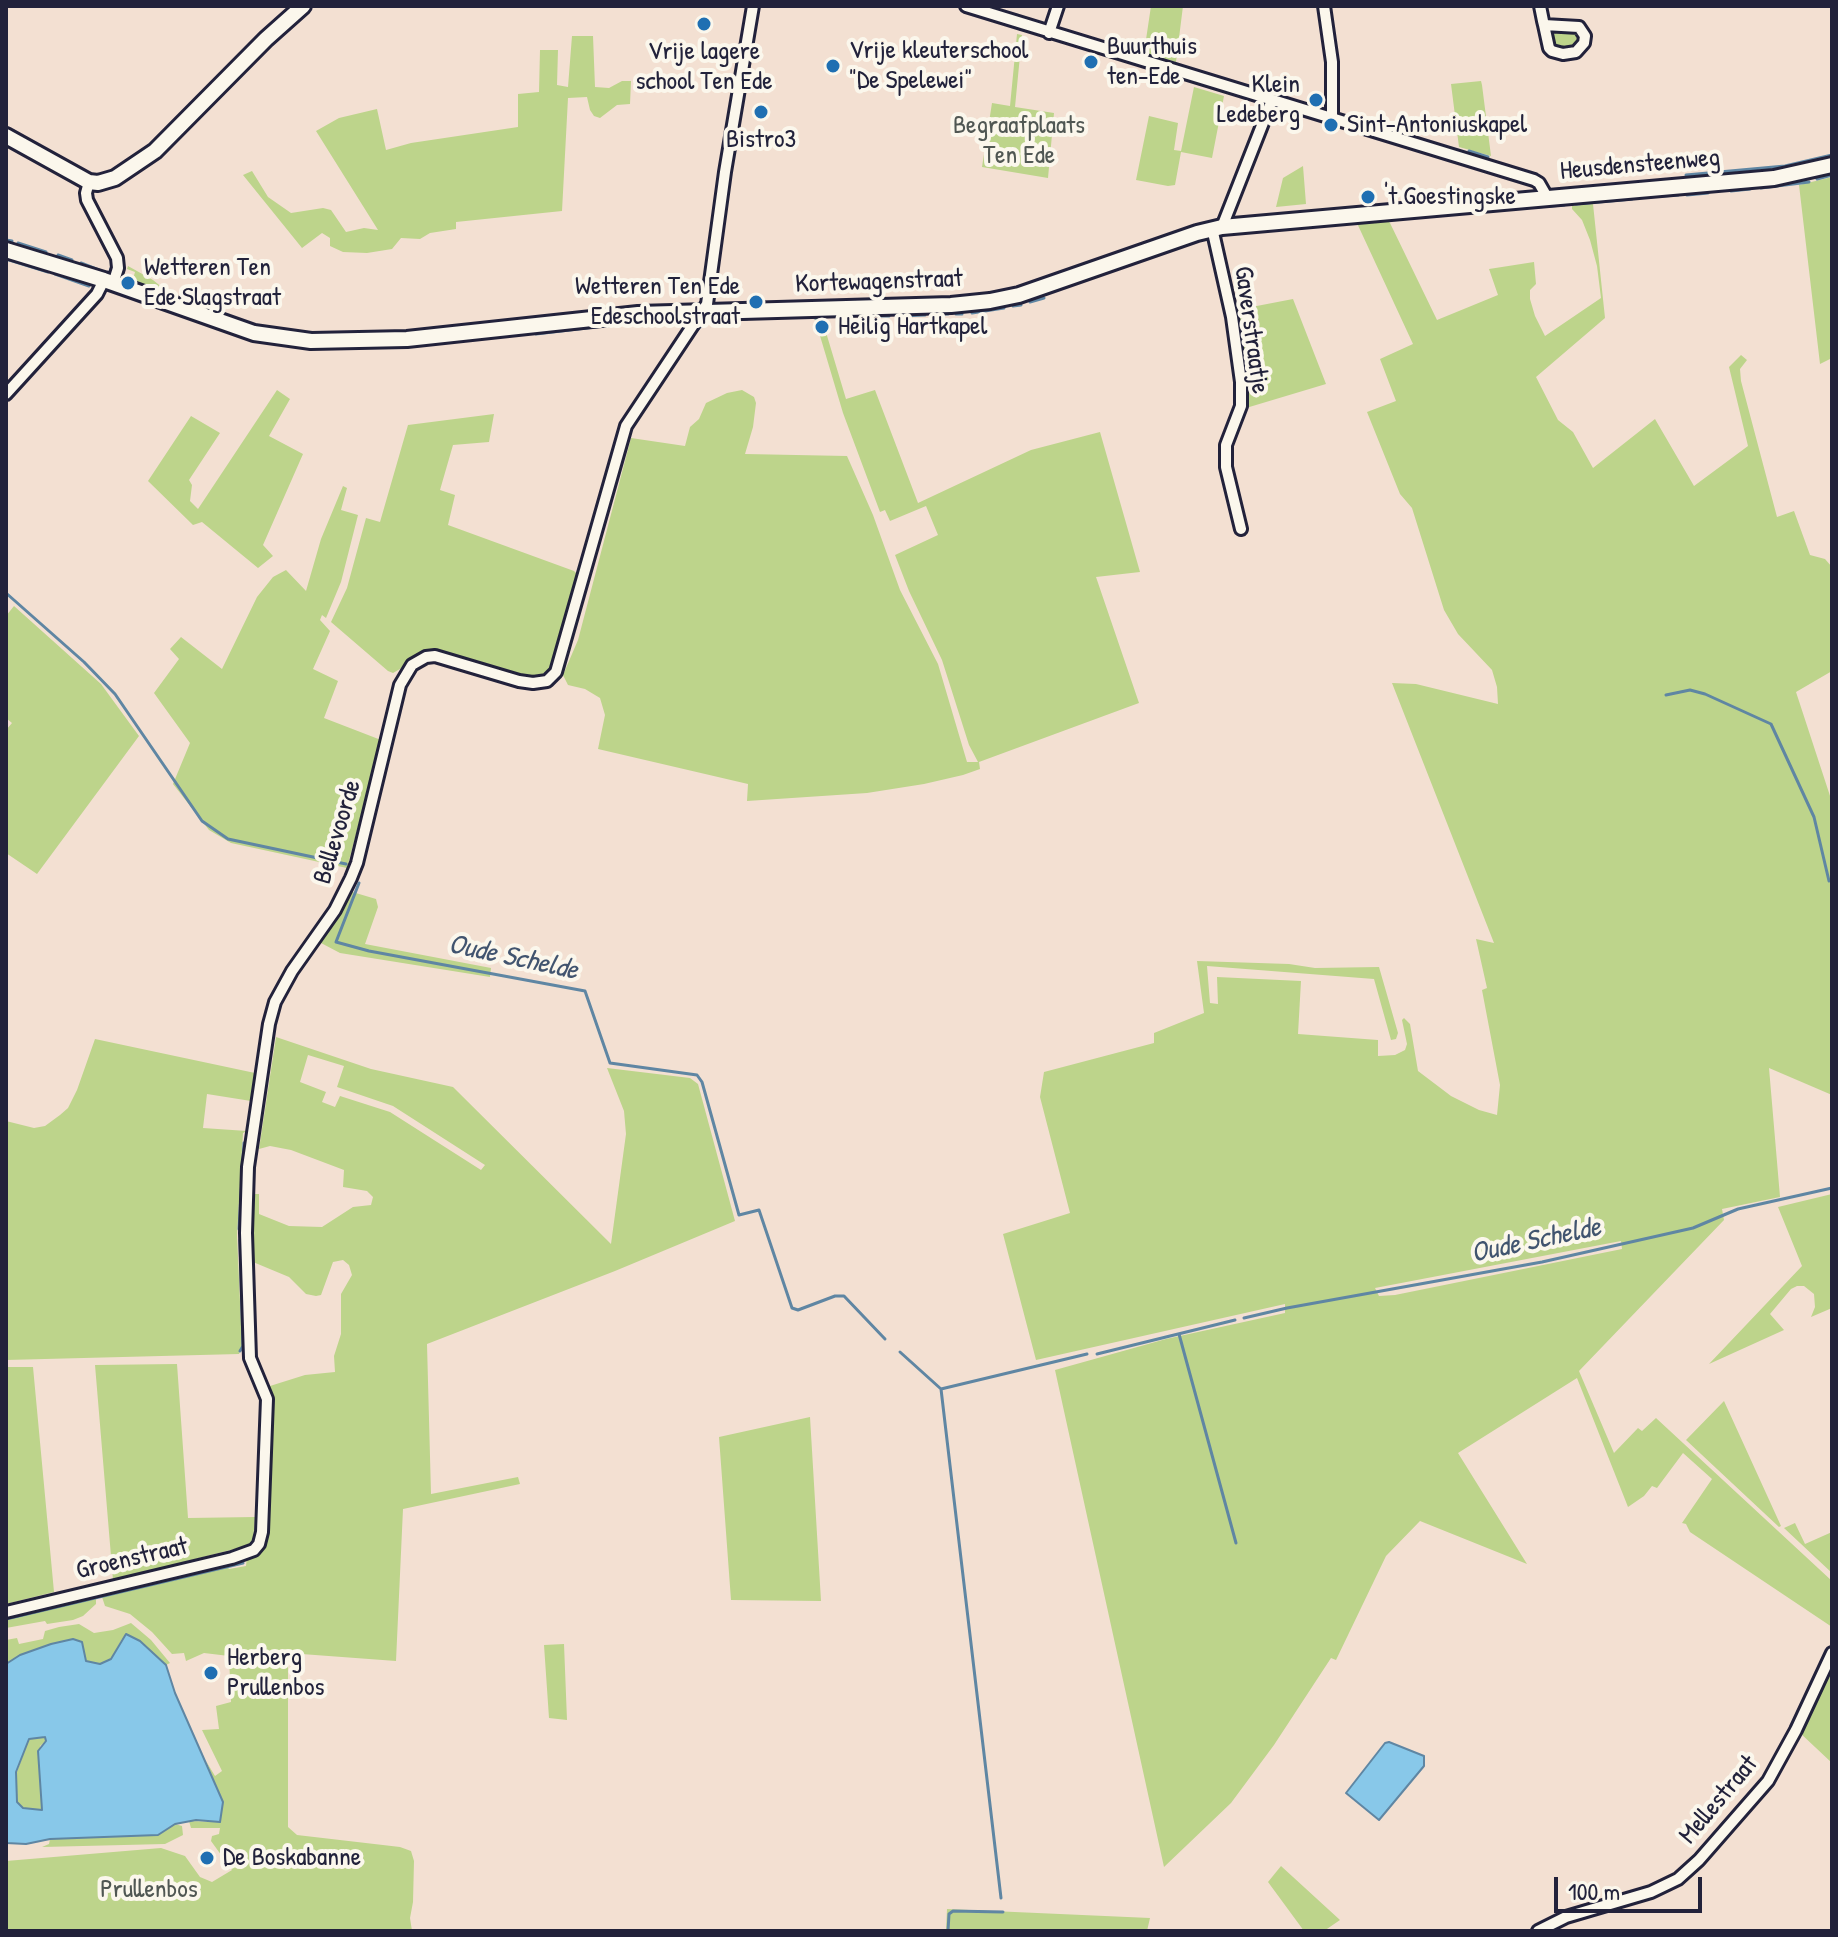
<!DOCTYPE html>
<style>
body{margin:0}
#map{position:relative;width:1838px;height:1937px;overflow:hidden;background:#f3e0d2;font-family:"Patrick Hand",sans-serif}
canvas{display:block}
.frame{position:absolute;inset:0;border:8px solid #22223b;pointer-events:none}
.scale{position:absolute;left:1554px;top:1877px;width:148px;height:36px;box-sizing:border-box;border:4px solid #22223b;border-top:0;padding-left:10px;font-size:24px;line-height:28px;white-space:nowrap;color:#22223b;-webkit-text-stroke:6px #fbf7ec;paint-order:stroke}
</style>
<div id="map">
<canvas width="1838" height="1937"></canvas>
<div class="frame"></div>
<div class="scale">100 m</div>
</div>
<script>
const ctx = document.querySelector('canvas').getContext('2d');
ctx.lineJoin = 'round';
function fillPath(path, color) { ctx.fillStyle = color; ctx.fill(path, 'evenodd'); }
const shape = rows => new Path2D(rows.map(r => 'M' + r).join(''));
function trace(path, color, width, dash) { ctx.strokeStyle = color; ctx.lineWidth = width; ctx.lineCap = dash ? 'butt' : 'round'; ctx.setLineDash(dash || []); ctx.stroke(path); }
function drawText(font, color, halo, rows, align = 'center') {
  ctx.font = font + ' "Patrick Hand",sans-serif'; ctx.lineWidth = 8; ctx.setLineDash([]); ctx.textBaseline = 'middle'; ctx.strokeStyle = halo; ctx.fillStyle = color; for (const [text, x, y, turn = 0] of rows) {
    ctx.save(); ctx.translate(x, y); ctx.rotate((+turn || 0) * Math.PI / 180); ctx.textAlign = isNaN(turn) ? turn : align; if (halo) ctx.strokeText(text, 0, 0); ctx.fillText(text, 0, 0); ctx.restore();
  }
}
fillPath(shape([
 [1151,6,1183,6,1176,62,1144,53],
 [1559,30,1577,31,1581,39,1576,47,1561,50,1552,44,1551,37],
 [1017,34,1022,35,1015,107,1054,113,1048,178,982,167,992,103,1010,106],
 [572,36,593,36,595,87,609,88,622,81,631,81,630,104,617,105,600,118,594,116,590,110,587,97,568,98,562,211,456,222,456,229,430,233,420,239,401,238,392,249,367,253,343,252,330,246,330,238,322,233,302,248,243,175,252,171,268,197,291,213,323,208,331,210,346,232,364,228,378,230,316,131,339,118,377,109,386,150,411,143,518,127,518,94,539,92,540,50,558,50,557,85,568,87],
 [1481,81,1482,85,1491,156,1459,147,1451,84],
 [1194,87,1224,96,1212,158,1181,152,1175,185,1168,186,1136,180,1149,116,1178,123,1174,150,1181,151],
 [1303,166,1306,204,1276,207,1283,178],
 [1832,177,1832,358,1820,364,1799,185],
 [1593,204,1605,318,1536,377,1558,420,1573,432,1593,468,1655,419,1694,486,1748,446,1729,367,1741,355,1747,360,1740,369,1741,381,1777,517,1794,511,1810,555,1825,559,1832,567,1832,671,1796,692,1832,802,1832,1095,1769,1068,1780,1197,1722,1209,1724,1220,1579,1371,1614,1453,1638,1428,1642,1431,1656,1418,1832,1581,1832,1627,1690,1532,1686,1524,1682,1523,1712,1479,1683,1453,1657,1488,1652,1486,1644,1496,1628,1507,1577,1378,1458,1453,1527,1564,1420,1521,1386,1556,1336,1660,1331,1658,1274,1745,1231,1803,1164,1867,1055,1370,1166,1339,1285,1313,1285,1304,1036,1360,1003,1234,1070,1213,1040,1097,1044,1072,1154,1043,1154,1033,1204,1013,1197,961,1289,964,1315,968,1379,967,1398,1033,1396,1039,1391,1040,1374,979,1207,966,1210,1003,1218,1004,1217,977,1301,981,1298,1034,1378,1040,1378,1056,1395,1055,1405,1050,1407,1044,1402,1020,1404,1018,1410,1024,1418,1071,1451,1096,1479,1110,1497,1115,1500,1085,1482,990,1487,988,1476,939,1494,943,1392,683,1416,684,1498,704,1497,687,1492,670,1458,634,1444,610,1412,508,1400,494,1367,412,1396,401,1380,359,1413,344,1356,221,1386,219,1390,223,1437,320,1498,295,1489,269,1534,262,1536,284,1530,290,1530,299,1535,316,1545,336,1601,298,1597,266,1590,240,1582,220,1572,209,1572,206],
 [1621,1241,1622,1249,1395,1295,1379,1296,1375,1288],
 [128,266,153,280,175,298,122,280,124,277,133,279,135,272,127,269],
 [1293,299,1326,384,1246,408,1246,366,1236,310],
 [815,319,822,319,846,399,875,390,918,503,1031,450,1100,432,1140,572,1096,577,1139,703,979,762,980,769,963,775,924,784,867,793,747,801,748,784,598,749,605,715,600,698,585,689,568,685,563,675,578,640,631,438,685,446,690,427,699,419,706,403,727,393,742,390,754,397,756,403,753,427,745,454,847,456,873,515,900,590,938,664,967,762,978,762,969,745,942,660,909,591,895,555,938,535,926,506,890,521,885,510,880,512,843,413],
 [277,390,290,399,269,436,303,454,263,545,273,556,258,568,202,522,193,525,148,481,191,416,220,433,189,480,192,485,190,501,198,509],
 [494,414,489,442,453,445,440,490,455,495,448,525,574,571,578,575,550,668,539,677,530,677,433,650,424,650,400,669,393,673,388,671,331,622,347,588,366,518,380,522,408,425],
 [343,486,347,488,341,510,358,515,341,582,326,618,322,615,320,620,330,631,313,669,338,681,324,718,381,740,347,868,231,843,209,830,173,784,190,743,154,693,179,659,170,649,181,637,222,669,257,597,273,577,286,570,306,591,321,539],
 [14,606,101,684,139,736,37,874,6,853,6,730,12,723,6,718,6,616],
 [349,891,376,899,378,907,365,944,491,968,490,977,340,953,321,943],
 [276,1037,371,1069,453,1087,611,1244,626,1134,624,1111,607,1068,690,1078,698,1084,735,1221,615,1271,427,1344,431,1494,518,1477,520,1484,403,1509,396,1661,288,1653,288,1827,297,1835,400,1847,411,1851,414,1861,413,1902,410,1918,412,1931,6,1931,6,1861,161,1848,185,1856,200,1877,212,1882,232,1870,211,1841,212,1836,219,1834,220,1828,191,1828,189,1821,219,1822,223,1802,206,1761,215,1776,222,1771,202,1730,219,1729,216,1706,231,1702,229,1656,204,1653,186,1661,184,1653,172,1654,152,1632,130,1614,105,1606,101,1594,227,1565,229,1569,246,1566,247,1557,256,1552,272,1403,270,1386,305,1375,335,1372,334,1356,341,1334,341,1294,352,1275,349,1265,343,1260,333,1262,321,1295,316,1296,306,1294,289,1277,253,1262,253,1194,259,1194,259,1214,289,1226,322,1227,353,1207,371,1205,373,1197,367,1191,343,1187,344,1170,291,1150,270,1146,259,1149],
 [308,1055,344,1066,337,1087,393,1106,485,1165,481,1170,390,1112,340,1096,335,1107,322,1102,326,1092,300,1082],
 [95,1039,255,1073,251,1101,207,1094,203,1128,247,1131,243,1133,237,1235,242,1346,239,1354,6,1360,6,1121,34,1128,45,1126,60,1115,68,1108,77,1090],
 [1832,1194,1832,1308,1811,1317,1815,1307,1814,1294,1804,1286,1797,1286,1791,1289,1770,1314,1784,1330,1709,1364,1802,1266,1778,1207],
 [177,1364,188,1518,255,1517,253,1541,250,1545,113,1580,95,1365],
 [6,1367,33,1367,54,1592,6,1604],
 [1724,1401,1781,1526,1779,1527,1686,1440],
 [810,1417,821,1601,731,1600,719,1437],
 [1795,1523,1805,1544,1832,1532,1832,1573,1784,1528],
 [84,1595,96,1596,96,1604,83,1616,73,1620,47,1624,45,1621,6,1628,6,1615],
 [131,1623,151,1640,170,1663,166,1665,140,1641,122,1639,111,1659,100,1664,86,1661,82,1643,51,1644,20,1655,6,1664,6,1640,17,1638,19,1644,43,1639,45,1631,59,1627,79,1624,94,1633,113,1630],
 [564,1644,567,1720,549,1718,544,1645],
 [1832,1664,1832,1763,1799,1732],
 [45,1737,46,1741,40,1746,42,1810,23,1808,18,1804,15,1777,29,1739],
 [175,1824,182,1826,183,1835,165,1844,42,1847,49,1844,50,1839,158,1835],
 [1281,1866,1340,1920,1324,1931,1304,1931,1268,1882],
 [947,1909,1150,1918,1147,1931,946,1931]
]), '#bdd48b');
const water = shape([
 [126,1634,140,1641,166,1665,175,1693,223,1802,220,1822,196,1820,175,1824,158,1835,50,1839,26,1844,6,1843,6,1664,20,1655,51,1644,73,1639,82,1642,86,1661,100,1664,111,1659,126,1634],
 [45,1737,46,1741,38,1751,42,1810,23,1808,17,1802,16,1772,29,1739,45,1737],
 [1389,1742,1424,1756,1424,1766,1379,1820,1346,1793,1385,1743,1389,1742]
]);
fillPath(water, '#88c8e9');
trace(water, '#5f86a3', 2);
trace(shape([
 [1469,151,1488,157],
 [1686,175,1785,166,1832,155],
 [1817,179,1832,175],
 [1761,188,1809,182],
 [1731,191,1750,189],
 [1687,195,1708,193],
 [1646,197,1678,195],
 [1576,204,1632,199],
 [1537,207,1564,205],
 [6,240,12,241],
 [18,243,46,252],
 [58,255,72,260],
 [6,259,48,272],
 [81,263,109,274,113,263],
 [55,274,89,286],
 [130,281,170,295],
 [1030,302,1044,298],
 [1013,306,1021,305],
 [972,313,1004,308],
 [935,314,948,314],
 [956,314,962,314],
 [879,316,889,316],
 [902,316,925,315],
 [837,317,852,317],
 [815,318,819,318],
 [727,320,747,319],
 [657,321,684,321],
 [612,325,650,322],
 [695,332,705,322,720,320],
 [536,334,603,326],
 [43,344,77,309],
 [6,593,84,662,115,694,202,821,228,839,346,864],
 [1666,695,1690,690,1705,694,1771,724,1814,817,1829,881],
 [359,883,336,942,369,951,585,991,610,1063,697,1075,702,1082,739,1215,759,1210,792,1308,798,1310,835,1296,844,1296,885,1339],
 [239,1229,244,1143],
 [1244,1318,1287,1308,1542,1262,1693,1228,1738,1209,1832,1188],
 [1179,1334,1236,1543],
 [240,1351,243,1346,240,1240],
 [900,1352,941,1389,1087,1354],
 [1097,1354,1235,1320],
 [941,1389,1001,1898],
 [6,1619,243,1563],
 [948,1931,949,1914,953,1911,1003,1912]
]), '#5f86a3', 3);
const street = shape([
 [966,6,1534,180,1539,183,1547,197],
 [1324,6,1332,62,1332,118],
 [1540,6,1543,21,1544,25,1549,48,1552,51,1563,54,1576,52,1584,43,1585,36,1579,27,1544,25],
 [1049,33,1058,6],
 [89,182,86,193,87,200,117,258,118,268,113,284],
 [1222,227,1272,100],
 [1212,228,1232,317,1241,382,1241,406,1226,445,1226,467,1241,529],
 [6,394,97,294,104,280],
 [6,1612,232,1558,254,1550,259,1544,262,1532,267,1399,250,1358,246,1233,248,1167,269,1024,275,1002,292,971,335,910,351,878,357,863,400,685,412,665,426,657,435,656,519,681,533,683,547,681,556,672,626,426,707,304,725,172,753,6],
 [1538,1931,1566,1917,1651,1892,1678,1879,1699,1860,1768,1781,1796,1730,1832,1653]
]);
const secondary = shape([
 [6,136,89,182,98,183,115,178,155,151,266,39,303,6],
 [6,250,104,280,254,333,311,341,407,339,638,314,951,305,990,301,1019,295,1197,233,1222,227,1774,178,1832,165]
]);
trace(street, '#22223b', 16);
trace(secondary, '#22223b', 20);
trace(street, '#fbf7ec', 10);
trace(secondary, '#fbf7ec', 14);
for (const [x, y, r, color] of [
 [704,24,8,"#1f6fb2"],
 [1091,62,8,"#1f6fb2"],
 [833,66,8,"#1f6fb2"],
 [1316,100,8,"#1f6fb2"],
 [761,112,8,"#1f6fb2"],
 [1331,125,8,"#1f6fb2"],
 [1368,197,8,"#1f6fb2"],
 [128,283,8,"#1f6fb2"],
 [756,302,8,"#1f6fb2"],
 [822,327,8,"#1f6fb2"],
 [211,1673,8,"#1f6fb2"],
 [207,1858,8,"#1f6fb2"]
]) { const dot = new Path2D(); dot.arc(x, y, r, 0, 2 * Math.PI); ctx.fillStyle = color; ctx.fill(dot); trace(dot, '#fbf7ec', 3); }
drawText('26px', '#22223b', '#fbf7ec', [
 ["Buurthuis",1107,47],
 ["ten-Ede",1107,77],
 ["Vrije kleuterschool",849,51],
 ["\"De Spelewei\"",849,81],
 ["Vrije lagere",704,52,"center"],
 ["school Ten Ede",704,82,"center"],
 ["Klein",1300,85,"right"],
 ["Ledeberg",1300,115,"right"],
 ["Sint-Antoniuskapel",1347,125],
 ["Bistro3",761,140,"center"],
 ["'t Goestingske",1384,197],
 ["Wetteren Ten",144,268],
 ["Ede Slagstraat",144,298],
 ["Wetteren Ten Ede",740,287,"right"],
 ["Edeschoolstraat",740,317,"right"],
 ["Heilig Hartkapel",838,327],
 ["Herberg",227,1658],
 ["Prullenbos",227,1688],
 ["De Boskabanne",223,1858]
], 'left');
drawText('26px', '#505753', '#fbf7ec', [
 ["Begraafplaats",1019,126],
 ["Ten Ede",1019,156],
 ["Prullenbos",149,1890]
]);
drawText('26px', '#22223b', '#fbf7ec', [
 ["Heusdensteenweg",1640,165,-5],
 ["Kortewagenstraat",879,282,-2],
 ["Gaverstraatje",1251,330,82],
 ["Bellevoorde",338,832,-73],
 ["Groenstraat",132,1559,-13],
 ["Mellestraat",1719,1800,-50]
]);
drawText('italic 28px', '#41546f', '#fbf7ec', [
 ["Oude Schelde",513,958,12],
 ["Oude Schelde",1536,1241,-12]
]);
</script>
